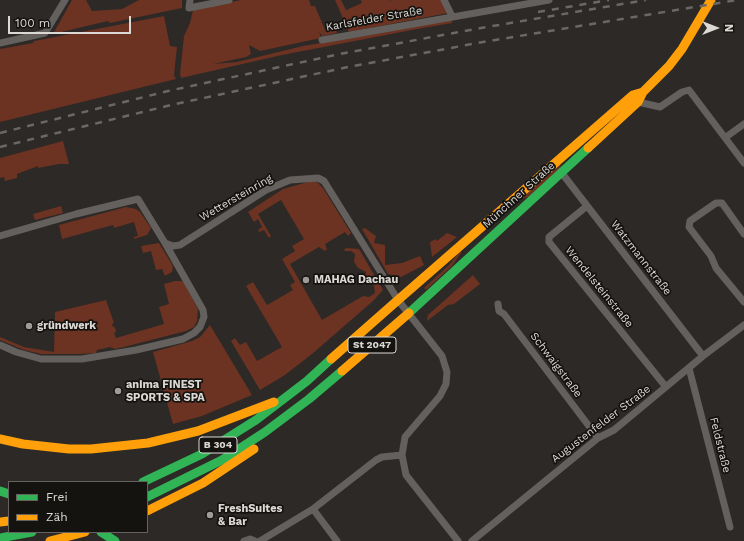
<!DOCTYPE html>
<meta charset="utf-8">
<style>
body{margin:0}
#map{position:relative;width:744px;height:541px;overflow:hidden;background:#2c2926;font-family:"Work Sans",sans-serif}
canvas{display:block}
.legend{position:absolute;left:8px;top:481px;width:140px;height:52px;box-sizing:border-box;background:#151310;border:1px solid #65625f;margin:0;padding:5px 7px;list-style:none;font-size:12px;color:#dcd9d5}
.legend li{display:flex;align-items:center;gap:8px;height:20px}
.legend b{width:20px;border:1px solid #65625f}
.north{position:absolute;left:696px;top:8px;width:40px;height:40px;-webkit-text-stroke:3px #151310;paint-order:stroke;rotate:90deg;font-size:11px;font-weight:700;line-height:16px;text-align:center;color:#dcd9d5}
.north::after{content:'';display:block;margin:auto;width:14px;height:18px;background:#dcd9d5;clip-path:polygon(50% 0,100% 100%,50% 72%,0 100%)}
.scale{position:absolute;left:8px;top:16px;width:123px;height:18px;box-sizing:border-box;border:2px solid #dcd9d5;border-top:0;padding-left:5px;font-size:12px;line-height:14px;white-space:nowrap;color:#dcd9d5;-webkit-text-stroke:3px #151310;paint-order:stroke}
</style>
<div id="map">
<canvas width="744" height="541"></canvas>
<ul class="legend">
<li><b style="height:5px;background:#30b455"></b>Frei</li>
<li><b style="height:5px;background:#ff9f0a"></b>Zäh</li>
</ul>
<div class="north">N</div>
<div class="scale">100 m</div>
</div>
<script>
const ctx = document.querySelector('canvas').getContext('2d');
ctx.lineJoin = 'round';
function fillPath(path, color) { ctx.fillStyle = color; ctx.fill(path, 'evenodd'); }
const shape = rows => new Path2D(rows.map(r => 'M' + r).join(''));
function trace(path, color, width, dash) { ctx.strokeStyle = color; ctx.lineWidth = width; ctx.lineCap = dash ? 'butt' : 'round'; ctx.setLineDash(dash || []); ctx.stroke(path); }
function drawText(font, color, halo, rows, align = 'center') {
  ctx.font = font + ' "Work Sans",sans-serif'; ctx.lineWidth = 3.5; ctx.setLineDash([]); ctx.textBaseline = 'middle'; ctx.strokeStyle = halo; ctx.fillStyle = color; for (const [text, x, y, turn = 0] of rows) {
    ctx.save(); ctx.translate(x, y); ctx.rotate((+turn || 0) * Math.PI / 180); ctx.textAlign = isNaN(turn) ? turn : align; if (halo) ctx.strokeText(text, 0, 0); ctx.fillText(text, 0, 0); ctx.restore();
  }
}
fillPath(shape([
 [72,0,86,0,92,11,122,9,139,0,182,0,182,8,110,23,108,21,53,34],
 [241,0,306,0,310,10,306,0,309,0,311,6,315,6,326,32,337,28,338,29,336,30,337,33,322,36,319,31,321,38,260,51,249,45,251,54,246,57,213,64,237,62,303,46,452,20,452,23,417,29,282,55,181,78,180,74,184,36,190,23,193,10],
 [335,0,341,0,346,10,362,3,361,0,390,0,391,2,391,0,441,0,448,13,349,32],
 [164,16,170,46,177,47,174,75,176,79,0,122,0,49,33,43,34,41],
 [63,141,69,164,59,164,38,168,38,166,17,174,17,178,5,181,4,177,0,178,0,158],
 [559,164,561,165,559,169,529,197,521,199],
 [311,181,316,181,323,188,351,233,348,236,345,232,325,244,327,249,325,251,319,247,290,264,322,320,363,296,369,297,375,293,374,286,365,279,366,272,358,268,354,262,355,254,351,251,345,251,344,250,346,248,359,249,383,290,373,301,312,354,285,375,260,390,231,341,235,338,240,345,246,342,257,361,282,347,246,286,253,282,267,305,293,290,290,285,295,282,282,259,295,251,292,246,304,239,281,200,258,214,271,236,269,238,264,230,259,232,258,230,262,227,258,219,254,222,248,212,283,189],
 [61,206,63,213,35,220,33,214],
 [126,207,136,209,140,212,151,228,147,235,134,239,134,237,138,236,134,222,114,228,113,225,62,239,59,225],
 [365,228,376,236,374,243,385,245,385,265,402,263,420,256,424,265,401,277,388,274,362,229],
 [447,233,457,237,432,257,430,242,436,239,437,241],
 [159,243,173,266,172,272,165,276,162,269,156,270,151,251,143,253,141,246],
 [461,250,461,253,452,266,426,290,424,288,449,265],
 [473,275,480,284,454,304,448,305,427,321,428,315],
 [175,281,182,281,184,283,198,309,197,321,194,327,186,331,124,347,115,349,110,347,97,350,96,353,80,354,41,354,24,350,0,340,0,337,24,347,54,352,55,312,106,300,114,323,112,324,113,327,115,327,116,332,114,333,116,338,164,324,159,307,169,304,164,284],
 [210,325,252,395,202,416,173,424,153,352,192,341,200,337]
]), '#6c3222');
trace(shape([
 [190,0,189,8,229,0],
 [444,0,452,16],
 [322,40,549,0],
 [0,43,45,33,65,0],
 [638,102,660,107,682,92,689,90,744,163],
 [726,137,744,124],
 [561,172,703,356],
 [587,206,549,237,549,242,666,387],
 [744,234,722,203,716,203,690,221,689,227,711,256,716,268,744,302],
 [0,236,76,214,138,199,165,243,173,246,180,245,266,190,290,180,318,178,324,181,398,300,442,356,447,372,446,384,440,396,405,437,402,455,406,475,458,541],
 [498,304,499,311,504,314,598,438],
 [0,345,16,352,41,359,82,359,136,350,183,339,194,333,200,327,204,317,203,310,165,243],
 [689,368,730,527],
 [313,509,337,541],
 [244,541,250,539,255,541],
 [260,541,313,509,376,460,382,457,402,455],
 [472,541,598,438,614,430,703,356,744,325]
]), '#63605d', 7);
trace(shape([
 [409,313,588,148],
 [143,482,202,454,256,420,307,381,331,359],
 [0,491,9,494],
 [147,497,222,460,265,432,309,399,342,371],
 [101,532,115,541],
 [0,538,32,532]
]), '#30b455', 9);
trace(shape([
 [588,148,638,102,643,92,669,66,682,49,711,0],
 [398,300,633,95,643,92],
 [331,359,398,300],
 [342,371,409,313],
 [0,439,23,444,69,449,91,449,148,443,198,431,274,402],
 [147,511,203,483,254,449],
 [0,522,9,521],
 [50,541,85,532]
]), '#ff9f0a', 9);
trace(shape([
 [538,12,609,0],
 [0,133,168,91,340,54,481,28,646,0],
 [0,147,171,105,348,67,483,42,737,0]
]), '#696866', 2.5, [7, 7]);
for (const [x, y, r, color] of [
 [306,280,4,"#9e9b98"],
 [29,326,4,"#9e9b98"],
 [118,391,4,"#9e9b98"],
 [210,515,4,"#9e9b98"]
]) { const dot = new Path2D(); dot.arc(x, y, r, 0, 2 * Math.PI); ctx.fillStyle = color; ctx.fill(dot); trace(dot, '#151310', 1.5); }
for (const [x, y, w] of [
 [372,345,48],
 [218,445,38]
]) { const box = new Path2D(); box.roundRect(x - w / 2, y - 8, w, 16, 3); ctx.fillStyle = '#151310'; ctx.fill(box); trace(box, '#dcd9d5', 1); }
drawText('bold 10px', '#dcd9d5', null, [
 ["St 2047",372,345],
 ["B 304",218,445]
]);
drawText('11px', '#dcd9d5', '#151310', [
 ["Karlsfelder Straße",374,19,-10],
 ["Münchner Straße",519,195,-42],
 ["Wettersteinring",236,198,-30],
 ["Watzmannstraße",641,258,52],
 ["Wendelsteinstraße",599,287,51],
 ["Schwaigstraße",556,365,53],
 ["Augustenfelder Straße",601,424,-37],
 ["Feldstraße",720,445,76]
]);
drawText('bold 11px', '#dcd9d5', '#151310', [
 ["MAHAG Dachau",314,280],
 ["gründwerk",37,326],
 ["anima FINEST",126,385],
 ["SPORTS & SPA",126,398],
 ["FreshSuites",218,509],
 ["& Bar",218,522]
], 'left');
</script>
